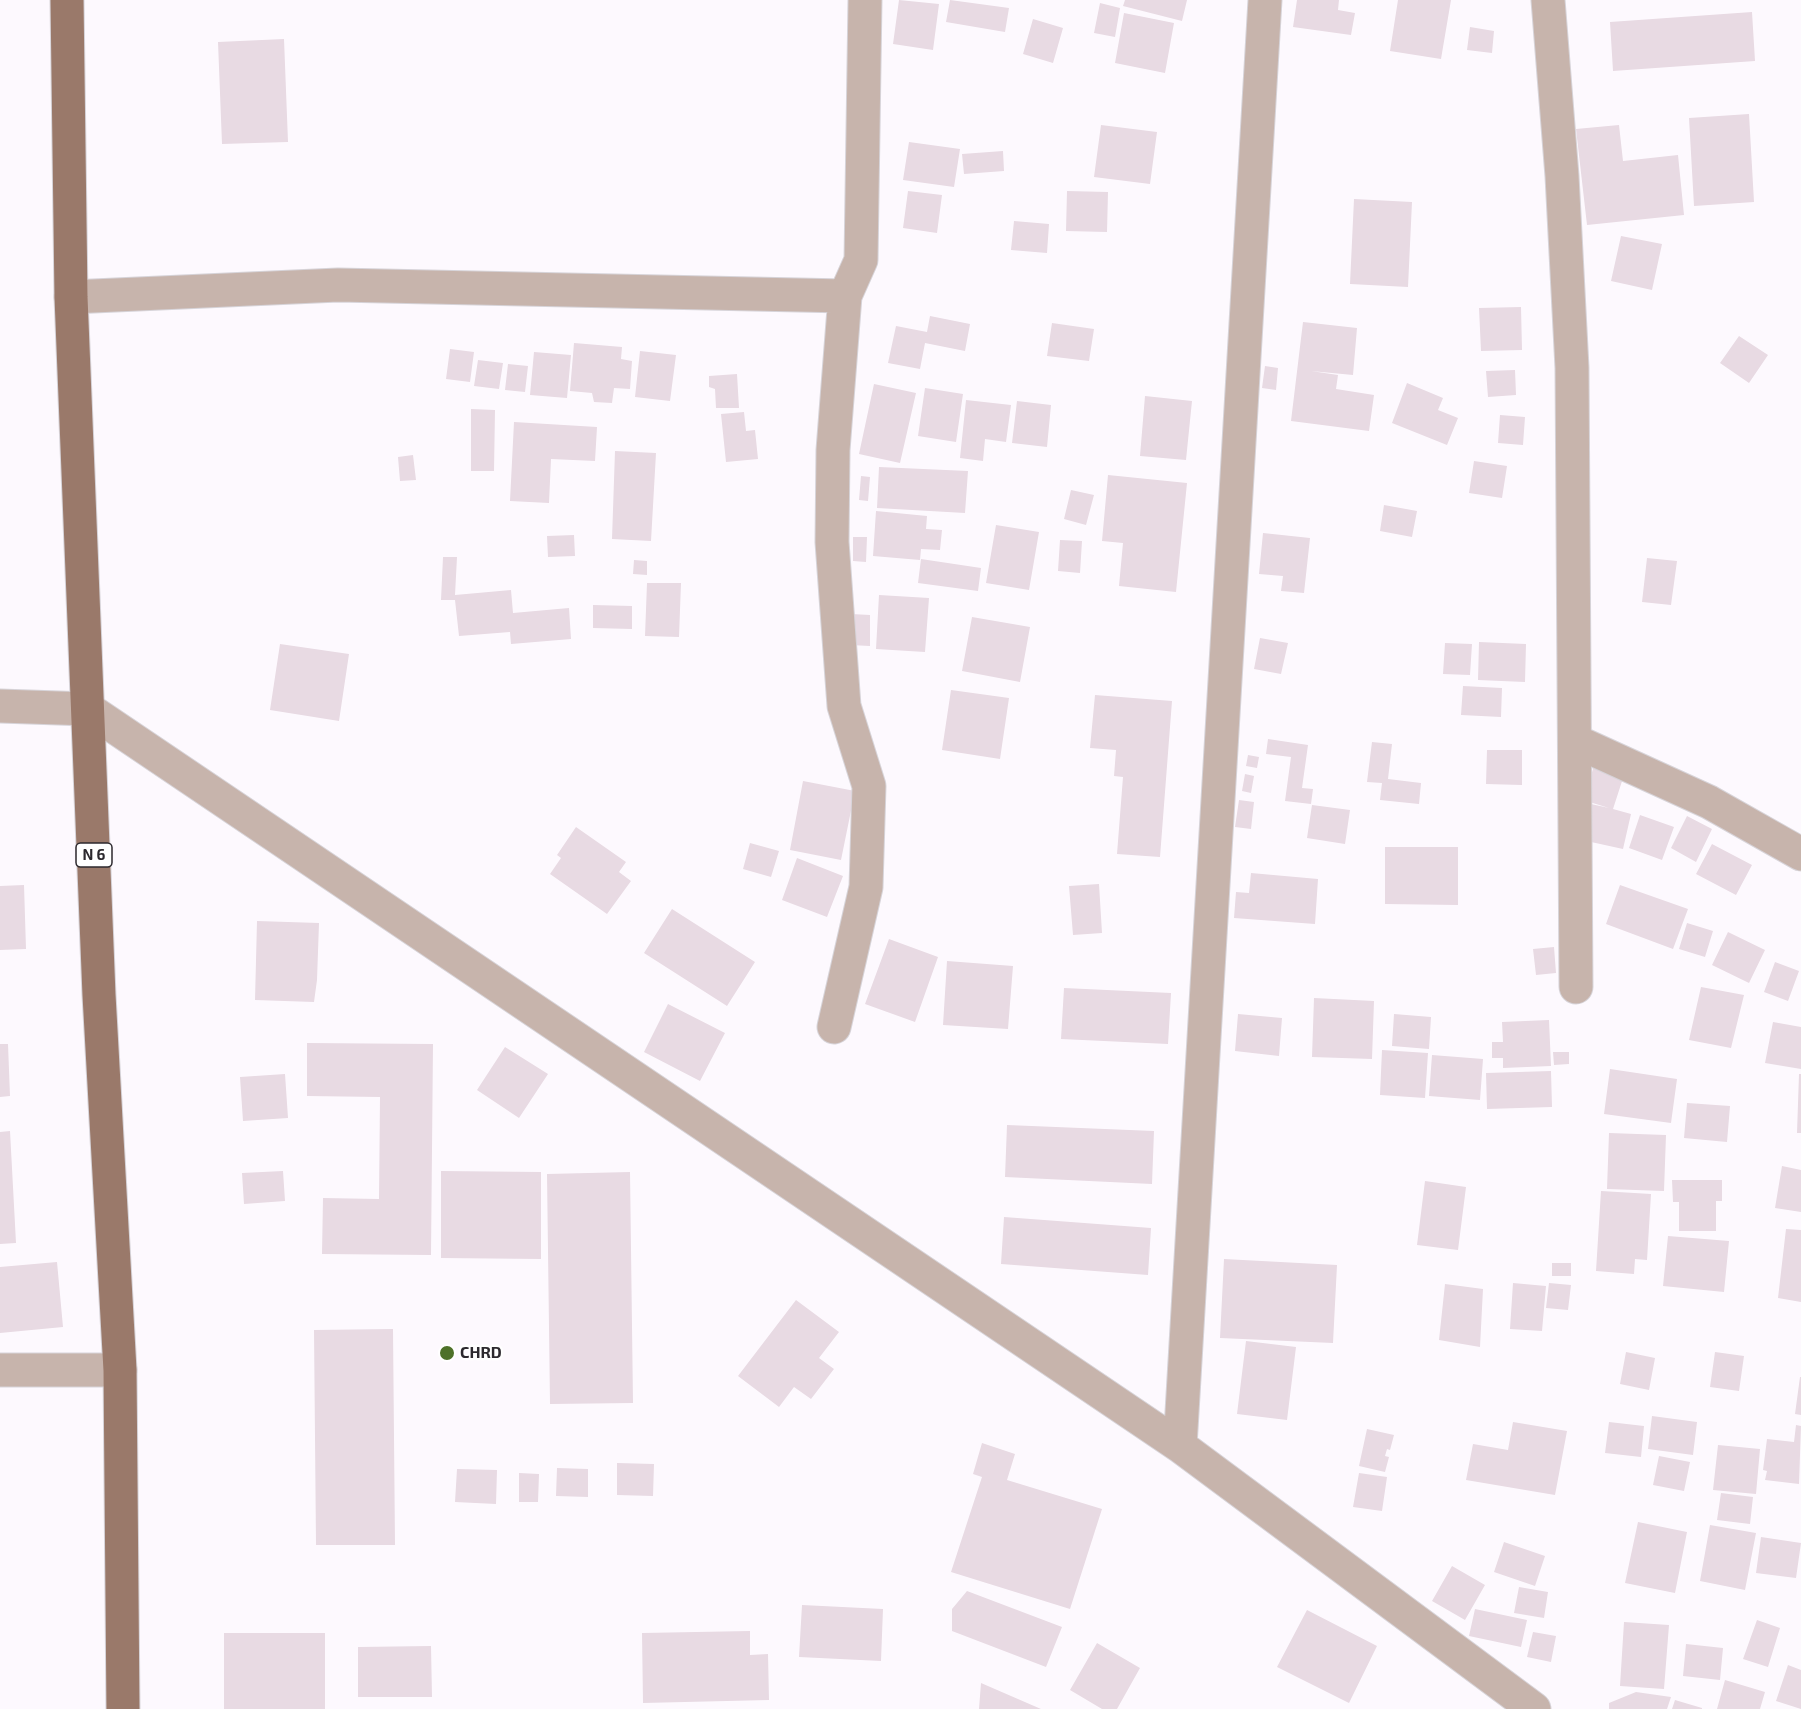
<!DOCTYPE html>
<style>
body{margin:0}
canvas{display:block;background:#fdf9fe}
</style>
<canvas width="1801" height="1709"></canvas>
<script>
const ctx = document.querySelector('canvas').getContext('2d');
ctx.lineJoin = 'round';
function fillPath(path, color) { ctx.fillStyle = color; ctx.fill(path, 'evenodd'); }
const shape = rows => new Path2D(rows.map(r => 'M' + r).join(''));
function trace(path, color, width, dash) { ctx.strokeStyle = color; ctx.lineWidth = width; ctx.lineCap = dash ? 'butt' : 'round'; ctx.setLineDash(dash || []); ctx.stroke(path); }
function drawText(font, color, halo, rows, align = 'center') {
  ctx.font = font + ' "Exo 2",sans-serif'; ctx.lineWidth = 4.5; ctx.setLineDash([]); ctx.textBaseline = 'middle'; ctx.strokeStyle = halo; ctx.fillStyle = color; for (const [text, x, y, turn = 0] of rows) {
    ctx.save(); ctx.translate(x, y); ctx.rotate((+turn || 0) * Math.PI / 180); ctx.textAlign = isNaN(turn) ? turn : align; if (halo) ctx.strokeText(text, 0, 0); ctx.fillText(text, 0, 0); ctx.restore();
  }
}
fillPath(shape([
 [899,0,939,4,933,50,893,44],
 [950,0,1009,8,1005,32,946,22],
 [1125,0,1187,0,1182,21,1123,6],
 [1297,0,1339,0,1338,10,1355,13,1351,35,1293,27],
 [1398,0,1451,0,1441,59,1390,51],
 [1100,3,1120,8,1115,37,1094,33],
 [1752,12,1755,61,1613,71,1610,22],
 [1124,13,1174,23,1165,73,1115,63],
 [1033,19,1063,28,1053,63,1023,54],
 [1470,27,1494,31,1492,53,1467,50],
 [284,39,288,142,222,144,218,42],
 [1749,114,1754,202,1694,206,1689,118],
 [1101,125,1157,132,1150,184,1094,177],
 [1619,125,1623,161,1678,155,1684,215,1587,225,1576,129],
 [909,142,960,149,954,187,903,180],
 [1003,151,1004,171,964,174,962,154],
 [908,191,942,195,937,233,903,228],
 [1067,191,1108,192,1107,232,1066,231],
 [1354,199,1412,202,1408,287,1350,284],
 [1014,221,1049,224,1047,253,1011,250],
 [1621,236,1662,244,1652,290,1611,281],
 [1521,307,1522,350,1481,351,1479,308],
 [930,316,970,324,965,351,925,343,920,369,888,363,896,326,927,332],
 [1303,322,1357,328,1353,375,1311,371,1338,375,1336,389,1374,395,1369,431,1291,421],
 [1052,323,1094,329,1089,361,1047,356],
 [1739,336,1768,355,1749,383,1720,363],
 [574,343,622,347,621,359,632,361,630,389,614,388,612,403,594,402,592,393,570,391],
 [450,349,474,352,470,382,446,379],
 [640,351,676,355,670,401,635,397],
 [534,352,571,355,567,398,530,395],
 [478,360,503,363,499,389,474,386],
 [508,364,528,366,525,392,505,390],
 [1265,366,1278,368,1276,390,1262,388],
 [1515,370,1516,395,1488,397,1486,371],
 [737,374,739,408,716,408,715,389,709,387,709,376],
 [1407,383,1443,398,1438,410,1458,418,1447,445,1392,423],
 [874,384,916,393,900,463,859,454],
 [925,388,963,394,956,442,918,436],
 [1145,396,1192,401,1186,460,1140,456],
 [966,400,1011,405,1006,442,985,439,983,461,960,458],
 [1017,401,1051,405,1047,447,1012,443],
 [471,409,495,410,494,471,471,471],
 [744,412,746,431,755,430,758,459,726,462,721,414],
 [1500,415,1525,417,1523,445,1498,443],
 [514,422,597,427,595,461,551,459,549,503,510,501],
 [615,451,656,453,651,541,612,539],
 [413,455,416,480,400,481,398,457],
 [1474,461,1507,466,1502,498,1469,493],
 [879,467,968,471,965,513,877,508],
 [1108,475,1187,483,1176,592,1119,586,1123,543,1102,541],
 [861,476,870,477,868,501,859,500],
 [1071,490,1094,495,1086,525,1064,519],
 [1384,505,1417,511,1412,537,1380,531],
 [876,511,927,516,926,529,942,530,940,550,921,549,920,560,873,556],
 [996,525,1039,532,1029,590,986,583],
 [1263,533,1310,538,1304,593,1281,591,1283,576,1259,574],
 [574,535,575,556,548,557,547,536],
 [853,537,867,537,866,562,853,561],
 [1060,540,1082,541,1080,573,1058,571],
 [443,557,457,557,455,595,511,590,513,613,569,608,571,639,511,644,510,632,459,636,455,600,441,600],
 [1647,558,1677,561,1671,605,1642,602],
 [921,559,981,568,978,591,918,583],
 [634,560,647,561,647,575,633,574],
 [647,583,681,583,679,637,645,636],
 [879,595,929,598,925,652,876,649],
 [593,605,632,606,632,629,593,628],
 [851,614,870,615,870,646,850,645],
 [972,617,1030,627,1020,682,962,671],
 [1260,638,1288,643,1281,674,1254,669],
 [1479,642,1526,644,1525,682,1478,680],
 [1445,643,1472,644,1470,675,1443,674],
 [280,644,349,654,339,721,270,710],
 [1463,686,1502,688,1501,717,1461,715],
 [951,690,1009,698,1000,759,942,750],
 [1095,695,1172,701,1160,857,1117,854,1123,777,1114,776,1116,750,1090,748],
 [1268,739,1308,745,1302,788,1313,789,1311,804,1285,801,1291,757,1266,754],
 [1372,742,1392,744,1388,779,1421,783,1419,804,1380,800,1382,783,1367,782],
 [1487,750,1522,750,1522,785,1486,784],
 [1248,755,1259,757,1257,768,1246,766],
 [1594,766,1624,775,1613,809,1631,814,1623,849,1582,840,1591,804,1609,808,1583,800],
 [1245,774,1254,776,1251,793,1242,791],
 [803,781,855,791,841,860,790,850],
 [1239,800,1254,802,1251,829,1235,827],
 [1312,805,1350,810,1345,844,1307,838],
 [1640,815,1674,827,1662,860,1629,848],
 [1687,816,1712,829,1696,862,1671,848],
 [576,827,626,862,619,872,631,881,607,914,550,874,561,858,557,855],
 [750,843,779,851,771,877,743,869],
 [1712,844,1752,865,1736,895,1696,874],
 [1385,847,1458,847,1458,905,1385,904],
 [797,858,843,876,827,917,782,900],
 [1251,873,1318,879,1315,924,1234,918,1236,892,1249,893],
 [1099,884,1102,933,1073,935,1069,886],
 [24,885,26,949,0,950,0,886],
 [1620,885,1688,909,1673,949,1606,924],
 [672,909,755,962,727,1006,644,953],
 [257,921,319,923,317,980,314,1002,255,1000],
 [1687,923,1713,931,1705,957,1679,949],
 [1728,932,1765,950,1749,983,1712,965],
 [889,939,938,957,915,1022,865,1004],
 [1554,947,1556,973,1536,975,1533,949],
 [947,961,1013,966,1008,1029,943,1025],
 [1775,962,1799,971,1788,1001,1764,992],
 [1701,987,1744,995,1731,1048,1689,1040],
 [1064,988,1171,993,1168,1044,1061,1039],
 [1314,998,1374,1001,1372,1059,1312,1057],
 [668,1004,725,1033,700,1081,644,1052],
 [1238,1014,1282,1018,1279,1056,1235,1051],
 [1394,1014,1431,1017,1429,1049,1392,1046],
 [1549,1020,1551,1066,1503,1068,1503,1058,1492,1058,1492,1042,1503,1042,1502,1022],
 [1773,1022,1801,1027,1801,1069,1765,1063],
 [307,1043,433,1044,431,1255,322,1254,323,1198,379,1199,380,1097,307,1096],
 [0,1044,8,1044,10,1096,0,1097],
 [505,1047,548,1074,519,1118,477,1090],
 [1382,1050,1428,1053,1425,1098,1380,1095],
 [1553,1052,1569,1052,1569,1064,1554,1065],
 [1432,1055,1483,1059,1480,1100,1429,1096],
 [1610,1069,1677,1079,1671,1123,1604,1114],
 [1551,1071,1552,1107,1487,1109,1486,1073],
 [285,1074,288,1118,243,1121,240,1077],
 [1799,1074,1801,1074,1801,1133,1797,1133],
 [1687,1103,1730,1106,1727,1142,1684,1138],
 [1007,1125,1154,1131,1152,1184,1005,1177],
 [10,1131,16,1243,0,1244,0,1132],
 [1609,1133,1666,1135,1664,1191,1607,1189],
 [1782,1166,1801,1170,1801,1212,1775,1208],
 [283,1171,285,1201,244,1204,242,1173],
 [441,1171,541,1172,541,1259,441,1258],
 [630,1172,633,1403,550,1404,547,1174],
 [1672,1180,1722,1180,1722,1201,1716,1201,1716,1231,1679,1231,1679,1202,1673,1202],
 [1425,1181,1466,1187,1458,1250,1417,1245],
 [1601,1191,1651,1194,1647,1260,1635,1259,1634,1274,1596,1271],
 [1004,1217,1151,1228,1148,1275,1001,1264],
 [1786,1229,1801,1230,1801,1302,1778,1298],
 [1668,1236,1729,1241,1724,1292,1663,1286],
 [1224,1259,1337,1265,1333,1343,1220,1338],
 [57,1262,63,1327,0,1333,0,1267],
 [1552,1263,1571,1263,1571,1276,1552,1276],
 [1513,1283,1546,1286,1542,1331,1510,1329],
 [1549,1283,1571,1285,1568,1310,1546,1308],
 [1445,1284,1483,1289,1480,1347,1439,1340],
 [796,1300,839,1332,819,1358,834,1369,811,1399,794,1387,779,1407,738,1376],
 [393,1329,395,1545,316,1545,314,1330],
 [1246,1341,1296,1347,1287,1420,1237,1414],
 [1626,1352,1655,1358,1649,1390,1620,1384],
 [1715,1352,1744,1356,1739,1391,1710,1387],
 [1800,1377,1801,1377,1801,1415,1795,1414],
 [1652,1416,1697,1422,1693,1455,1648,1449],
 [1513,1422,1567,1431,1555,1495,1466,1480,1473,1444,1508,1450],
 [1609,1422,1644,1426,1641,1457,1605,1453],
 [1796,1425,1801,1426,1799,1484,1765,1480,1767,1471,1763,1470,1767,1439,1794,1442],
 [1367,1429,1394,1435,1390,1450,1387,1449,1385,1456,1389,1457,1385,1472,1359,1466],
 [982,1443,1015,1454,1007,1480,1102,1509,1070,1609,951,1572,982,1477,973,1474],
 [1718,1445,1760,1449,1756,1494,1713,1490],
 [1659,1456,1690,1462,1684,1491,1653,1485],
 [617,1463,654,1464,653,1496,617,1495],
 [557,1468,588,1469,588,1497,556,1496],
 [457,1469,497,1470,496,1504,455,1502],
 [519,1473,539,1474,538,1502,519,1502],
 [1359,1473,1387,1477,1382,1511,1353,1507],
 [1721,1493,1753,1497,1750,1524,1717,1520],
 [1638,1522,1687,1532,1675,1593,1625,1583],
 [1710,1525,1756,1533,1745,1590,1700,1581],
 [1761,1537,1801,1543,1796,1578,1756,1573],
 [1504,1542,1545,1556,1535,1586,1494,1572],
 [1452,1566,1485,1585,1465,1620,1432,1601],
 [1519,1587,1548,1592,1544,1618,1514,1613],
 [967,1591,1062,1627,1046,1667,952,1631,952,1609],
 [802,1605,883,1609,881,1661,799,1657],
 [1475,1609,1527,1620,1521,1647,1469,1636],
 [1307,1610,1377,1646,1349,1703,1277,1667],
 [1757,1620,1780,1628,1768,1667,1743,1659],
 [1624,1622,1669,1625,1664,1689,1620,1686],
 [750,1631,750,1655,768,1654,769,1700,643,1703,642,1633],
 [1533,1632,1556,1636,1551,1662,1527,1657],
 [224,1633,325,1633,325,1709,224,1709],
 [1097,1643,1140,1668,1117,1709,1102,1709,1070,1690],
 [1686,1644,1723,1648,1720,1680,1683,1676],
 [431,1646,432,1697,358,1697,358,1647],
 [1788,1665,1801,1670,1801,1709,1776,1701],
 [1725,1680,1765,1692,1760,1709,1717,1709],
 [981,1683,1041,1709,979,1709],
 [1636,1692,1671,1697,1667,1709,1609,1709,1609,1703],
 [1675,1700,1702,1708,1702,1709,1672,1709]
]), '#e8dae3');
const minor = shape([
 [1548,0,1562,176,1572,368,1576,987],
 [71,297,338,285,845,296,861,260,865,0],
 [0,706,88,709,1180,1446,1534,1709],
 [1575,741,1709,802,1801,854],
 [834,1027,866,887,869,786,844,706,832,542,833,450,845,296],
 [0,1370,120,1370],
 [1180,1446,1265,0]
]);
const primary = shape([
 [67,0,71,297,99,995,120,1370,123,1709]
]);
trace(minor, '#d7d4d9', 35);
trace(primary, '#d7d4d9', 35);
trace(minor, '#c7b4ac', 33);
trace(primary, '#9a796a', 33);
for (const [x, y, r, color] of [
 [447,1353,8,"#4e7129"]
]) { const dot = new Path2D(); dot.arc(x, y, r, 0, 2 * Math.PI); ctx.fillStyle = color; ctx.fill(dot); trace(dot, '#fff', 2); }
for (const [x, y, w] of [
 [94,855,36]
]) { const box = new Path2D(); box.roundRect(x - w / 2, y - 12, w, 24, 4.5); ctx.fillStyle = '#fff'; ctx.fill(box); trace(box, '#2c292e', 1.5); }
drawText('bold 15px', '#2c292e', null, [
 ["N 6",94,855]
]);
drawText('bold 16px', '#2c292e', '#fff', [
 ["CHRD",460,1353]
], 'left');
</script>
